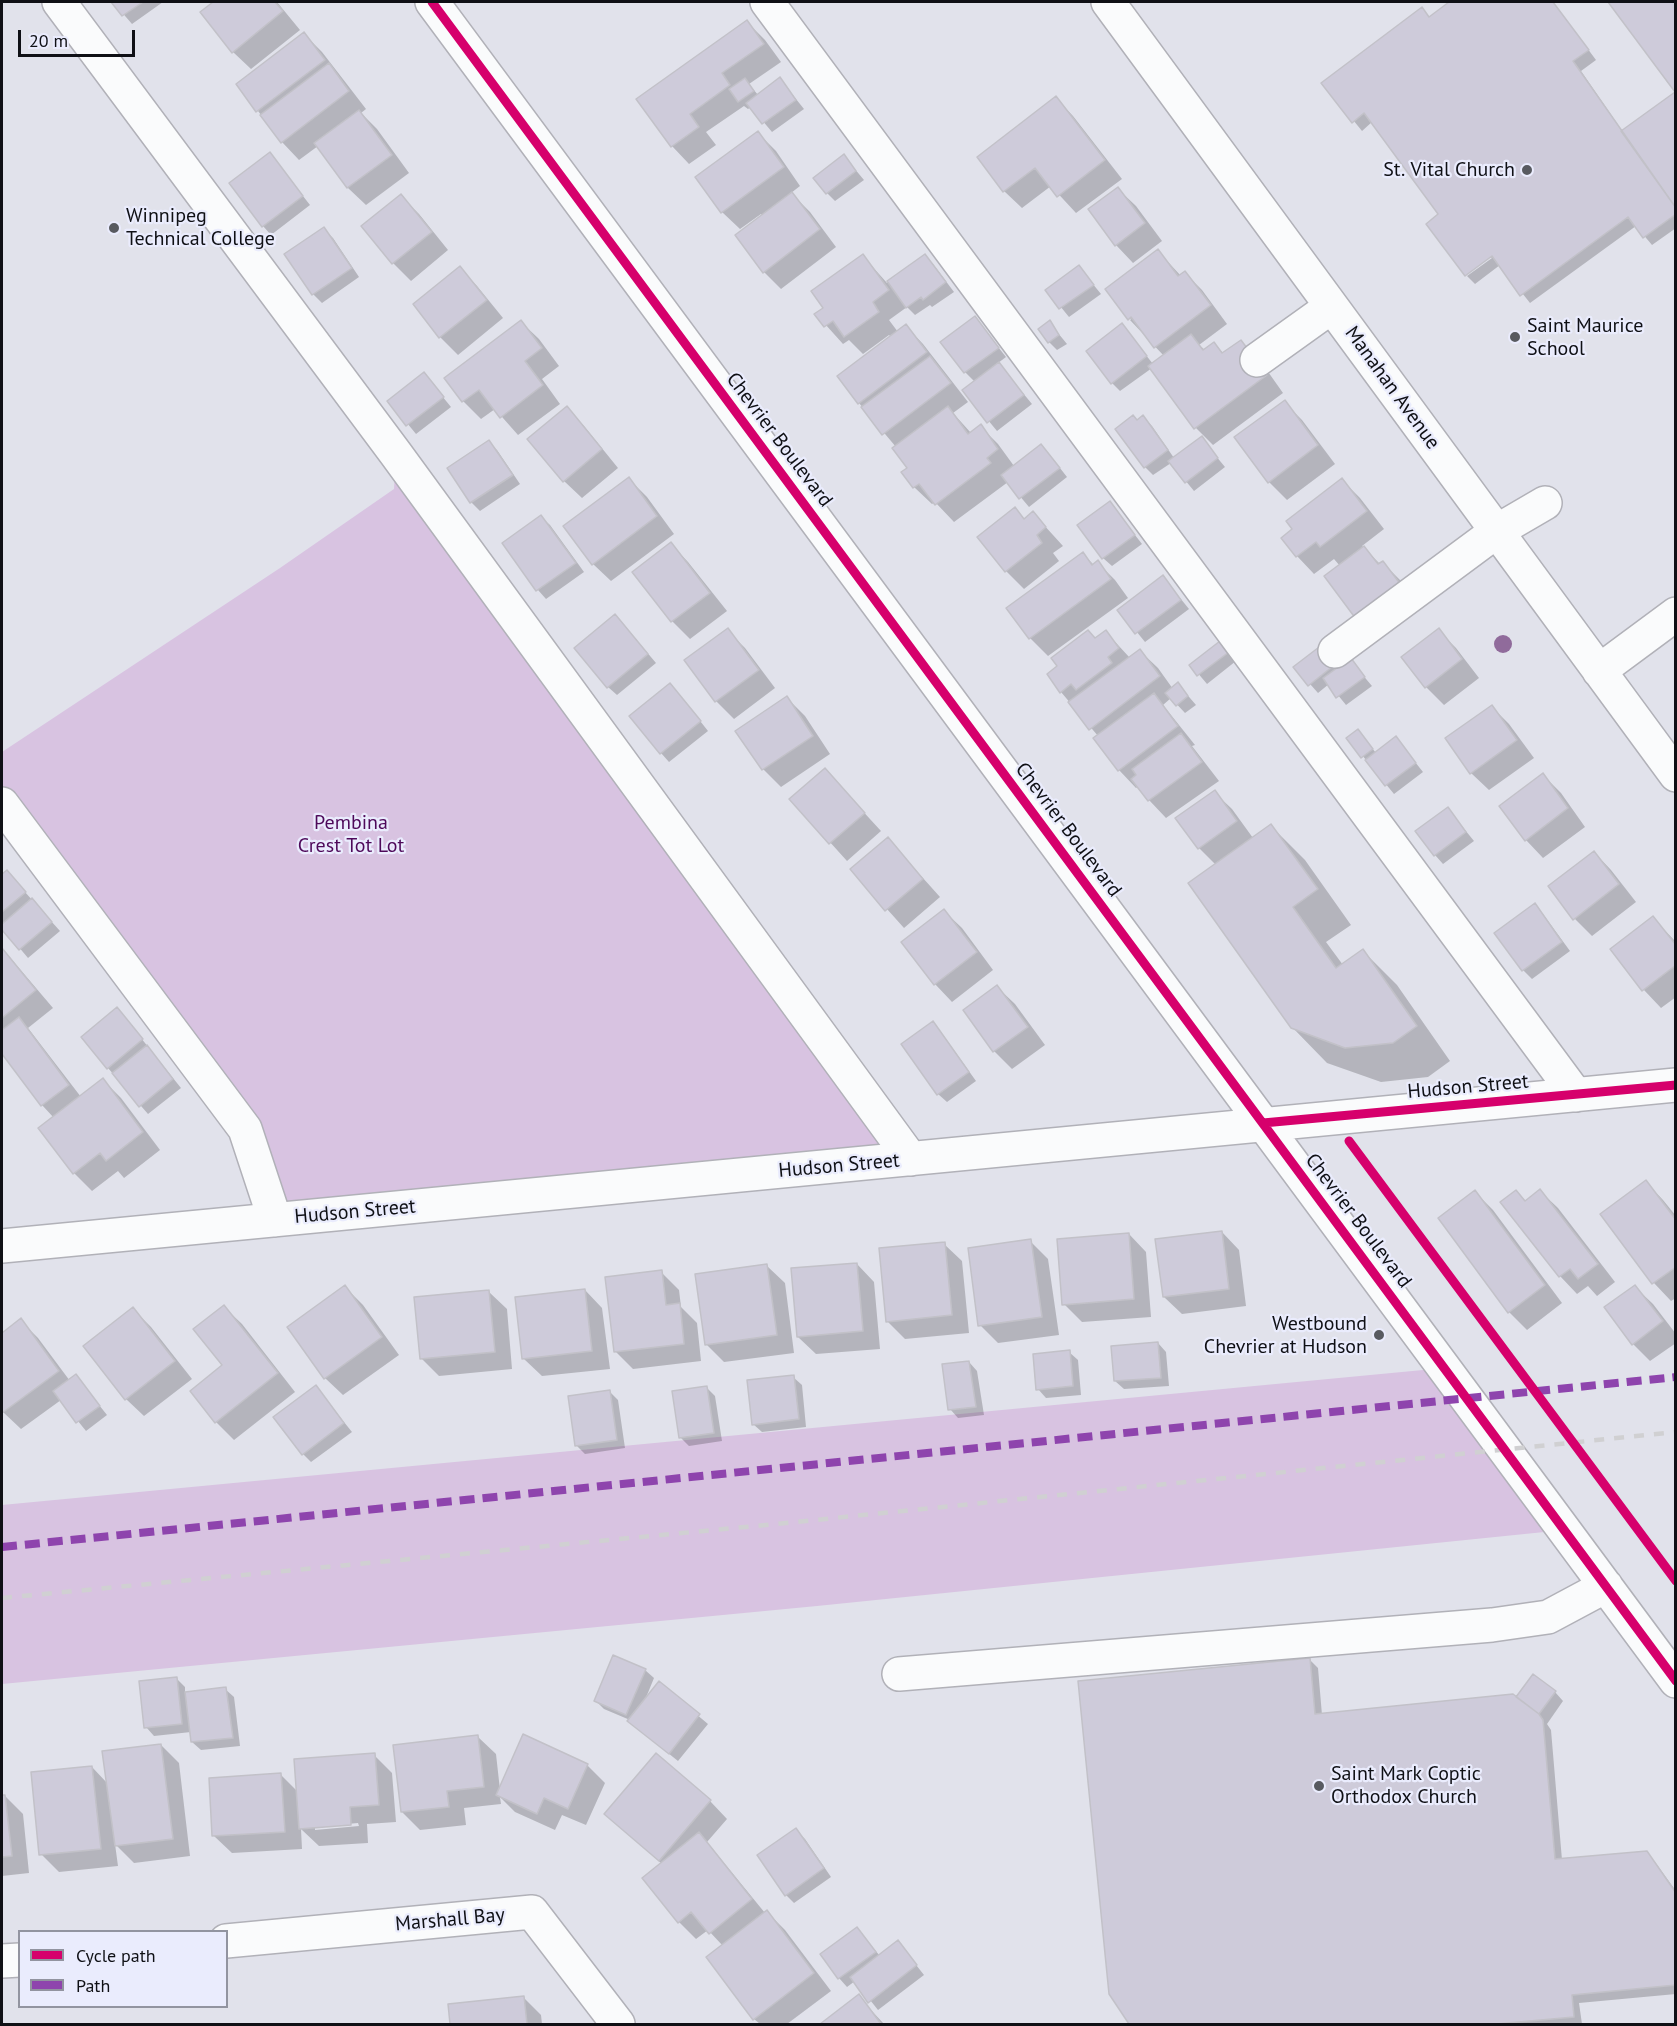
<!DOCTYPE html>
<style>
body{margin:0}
#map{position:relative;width:1677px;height:2026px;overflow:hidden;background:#e1e2eb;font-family:"PT Sans",sans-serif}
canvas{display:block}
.frame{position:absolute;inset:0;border:3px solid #0f1015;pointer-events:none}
.legend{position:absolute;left:18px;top:1930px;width:210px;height:78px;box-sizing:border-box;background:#eaecfd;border:2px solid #9294a0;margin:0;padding:8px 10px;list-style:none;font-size:18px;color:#0f1015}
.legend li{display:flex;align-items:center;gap:12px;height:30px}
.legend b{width:30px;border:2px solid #9294a0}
.scale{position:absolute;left:18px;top:30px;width:117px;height:27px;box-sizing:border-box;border:3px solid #0f1015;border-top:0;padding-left:8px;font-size:18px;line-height:21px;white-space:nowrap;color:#0f1015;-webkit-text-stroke:4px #eaecfd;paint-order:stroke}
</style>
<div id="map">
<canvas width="1677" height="2026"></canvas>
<div class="frame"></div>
<ul class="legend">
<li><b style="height:8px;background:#d6006c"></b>Cycle path</li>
<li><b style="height:8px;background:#8e44ad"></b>Path</li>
</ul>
<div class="scale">20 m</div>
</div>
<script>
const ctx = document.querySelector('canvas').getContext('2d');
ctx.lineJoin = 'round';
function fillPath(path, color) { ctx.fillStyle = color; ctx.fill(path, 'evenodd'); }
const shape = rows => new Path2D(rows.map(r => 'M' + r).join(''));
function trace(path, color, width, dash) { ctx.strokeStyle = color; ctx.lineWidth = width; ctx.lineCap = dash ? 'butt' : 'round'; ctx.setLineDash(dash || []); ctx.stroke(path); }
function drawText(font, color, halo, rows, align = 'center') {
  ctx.font = font + ' "PT Sans",sans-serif'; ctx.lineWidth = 4.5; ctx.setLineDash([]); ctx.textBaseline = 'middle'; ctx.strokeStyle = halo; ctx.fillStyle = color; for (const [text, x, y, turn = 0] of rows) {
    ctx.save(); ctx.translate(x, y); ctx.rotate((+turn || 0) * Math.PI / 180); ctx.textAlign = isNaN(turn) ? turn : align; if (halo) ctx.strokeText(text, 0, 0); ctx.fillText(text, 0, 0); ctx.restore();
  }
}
fillPath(shape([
 [396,454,911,1159,275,1220,245,1129,2,804,2,752,280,568,394,489],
 [1444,1368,1564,1530,817,1606,2,1684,2,1505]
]), '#d8c3e1');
fillPath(shape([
 [113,2,163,2,132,24],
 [215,2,277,2,300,30,251,69,233,52,202,12],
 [1452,2,1553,2,1596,60,1581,71,1623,132,1676,93,1676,228,1652,245,1636,226,1530,303,1500,265,1475,284,1467,276,1499,253,1440,215,1372,122,1362,131,1323,83,1422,9,1430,18],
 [1610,2,1676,2,1676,90],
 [747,22,765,40,781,62,749,84,758,95,780,79,804,109,772,132,751,107,748,109,744,106,706,132,716,145,689,164,672,146,639,99],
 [304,34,322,52,346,83,366,109,361,113,377,129,409,173,366,205,348,188,318,146,299,160,282,142,258,111],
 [1056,98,1073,116,1122,179,1076,213,1051,186,1022,208,1004,191],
 [758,133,776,151,800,186,791,193,810,212,836,247,781,289,764,272,762,216,761,214,740,229,722,212],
 [270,154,310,205,271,235,263,226],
 [844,156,864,180,835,201,827,193],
 [1118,189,1136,206,1162,241,1133,263,1116,245],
 [401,196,419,214,448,250,411,281,393,263,363,227],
 [324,229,333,238,359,277,322,303,313,294],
 [1158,251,1181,276,1185,273,1202,290,1227,324,1199,345,1205,350,1214,343,1224,354,1241,342,1259,359,1283,393,1213,445,1196,428,1152,368,1120,391,1112,383,1122,325,1153,364,1164,356,1130,320,1138,314,1129,317,1129,319,1107,289],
 [863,256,887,283,925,256,933,264,954,292,932,307,930,305,915,315,907,307,889,320,898,332,906,326,923,344,968,402,953,413,971,433,980,426,998,444,1014,466,1049,454,1067,477,1029,507,1008,482,954,522,935,502,932,504,914,487,909,468,896,447,859,403,891,337,889,335,863,354,849,340,843,344,816,314,825,308],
 [1079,267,1101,294,1069,317,1047,290],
 [460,268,477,286,503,318,458,355,440,337],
 [975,318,1006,357,998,363,1032,404,997,431,964,391,975,382,965,372,942,342],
 [521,322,539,339,559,366,542,379,560,404,518,435,495,409,481,419,463,401,446,379],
 [1049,322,1067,344,1057,350,1049,342],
 [424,374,451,407,416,434,389,401],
 [1284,402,1302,420,1335,464,1287,500,1269,482],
 [567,408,584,426,618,468,582,498,564,481,530,439],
 [1143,417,1152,426,1174,458,1201,438,1225,467,1194,491,1171,463,1153,475,1145,467,1137,421],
 [488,442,497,450,520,484,480,511,471,502,449,469],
 [629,479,647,497,674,534,611,581,593,564],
 [1342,480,1360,498,1384,529,1362,546,1380,564,1383,563,1400,580,1418,603,1340,566,1334,559,1314,574,1297,556],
 [1110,503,1142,544,1112,566,1103,558],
 [1015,509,1025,520,1033,513,1063,546,1053,553,1059,561,1024,589,1006,571,979,537],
 [541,517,550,525,584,572,546,599,538,590,504,544],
 [671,544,688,562,727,611,690,639,672,621,634,572],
 [1083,554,1094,565,1097,562,1115,580,1128,598,1048,656,1030,638],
 [1163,577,1189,609,1145,642,1119,610],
 [624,625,656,663,617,695,608,687],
 [727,630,745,648,775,688,734,719,716,701],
 [1438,630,1456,648,1479,678,1444,705,1426,687],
 [1106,632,1130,658,1140,651,1158,668,1173,689,1178,684,1196,705,1185,713,1171,698,1163,705,1195,745,1192,746,1219,781,1166,818,1149,800,1139,786,1136,788,1119,770,1098,736,1061,692,1095,640],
 [1228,652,1236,661,1207,684,1191,665],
 [1350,660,1372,686,1346,705,1329,684,1318,693,1295,667],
 [678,693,708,731,669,762,661,753],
 [787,698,805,716,830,754,781,787,763,769,737,731],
 [1492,707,1509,724,1534,758,1489,790,1471,773],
 [1358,731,1376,753,1396,738,1423,772,1394,794,1348,738],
 [825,770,881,831,847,861,791,799],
 [1543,775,1561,793,1585,827,1543,858,1526,840],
 [1214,792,1232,809,1253,838,1271,826,1305,860,1351,925,1326,942,1343,965,1363,951,1397,985,1450,1061,1428,1077,1381,1082,1327,1063,1292,1027,1216,865,1199,848],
 [1448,809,1474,841,1443,864,1435,855],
 [888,839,940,897,904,928,852,870],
 [1594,852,1611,870,1636,902,1592,936,1575,919],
 [7,872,60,931,28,958,2,927,4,924,2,921,2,876],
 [1535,905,1543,914,1570,951,1532,979,1523,970],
 [944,911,962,928,993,970,952,1002,935,984],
 [1653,918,1676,942,1676,997,1661,1008,1644,990,1612,949],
 [2,948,53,1008,28,1028,81,1097,103,1080,121,1098,160,1150,124,1178,118,1171,92,1191,74,1173,54,1118,42,1105,2,1051],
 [997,987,1015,1004,1045,1045,1012,1069,994,1051,965,1011],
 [125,1018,181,1088,148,1114,108,1068],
 [933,1023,941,1032,976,1081,947,1102,938,1094],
 [1646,1182,1663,1200,1676,1216,1676,1298,1671,1301,1654,1283,1602,1214],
 [1540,1191,1558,1208,1615,1282,1597,1296,1588,1286,1577,1294,1560,1276,1503,1203,1526,1202],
 [1475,1192,1493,1210,1562,1303,1527,1330,1509,1312],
 [1222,1232,1239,1250,1246,1306,1182,1314,1164,1297],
 [1129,1234,1146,1252,1151,1317,1082,1322,1064,1304],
 [1030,1241,1048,1259,1059,1335,998,1343,980,1325],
 [944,1244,962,1261,969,1333,905,1339,887,1321],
 [857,1264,874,1282,880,1349,816,1354,798,1337],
 [767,1266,785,1283,794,1353,724,1362,706,1344],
 [661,1272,679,1290,681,1307,697,1323,701,1361,633,1369,615,1351],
 [345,1287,363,1305,399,1355,343,1395,325,1378],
 [1635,1287,1653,1304,1676,1334,1676,1343,1650,1361,1633,1344],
 [585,1290,602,1308,610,1369,542,1376,524,1359],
 [489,1292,507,1309,512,1369,439,1376,421,1358],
 [224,1307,242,1324,295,1392,234,1440,216,1422,192,1391,224,1365],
 [133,1309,151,1327,192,1379,144,1416,126,1399],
 [20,1320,38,1338,70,1381,76,1376,107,1415,86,1431,61,1400,21,1429,3,1412,2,1334],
 [1158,1343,1166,1352,1169,1386,1124,1389,1115,1381],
 [1069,1352,1078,1360,1081,1395,1046,1398,1038,1389],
 [969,1362,977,1371,984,1415,958,1418,950,1409],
 [793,1377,802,1385,806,1427,762,1432,753,1424],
 [316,1387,352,1432,311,1462,303,1454],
 [706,1387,715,1396,722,1441,689,1446,680,1437],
 [609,1391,618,1400,625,1448,585,1454,576,1445],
 [1309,1659,1318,1668,1322,1715,1516,1699,1555,1692,1563,1701,1547,1724,1551,1730,1562,1860,1646,1853,1655,1862,1676,1891,1676,1994,1579,2003,1582,2024,1130,2024,1111,1993],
 [645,1670,654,1678,645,1700,659,1683,708,1724,678,1761,638,1729,630,1720,604,1709,595,1700],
 [176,1678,185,1687,185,1694,225,1689,234,1697,240,1746,201,1750,192,1742,191,1732,154,1736,146,1727],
 [524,1736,588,1766,605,1783,586,1825,562,1815,555,1830,515,1812,500,1797,501,1804,464,1808,466,1825,420,1830,402,1812,478,1737,496,1754,500,1790],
 [161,1745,179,1763,190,1856,134,1863,115,1844,118,1866,59,1872,41,1854,92,1767,108,1784],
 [374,1755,392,1773,396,1822,367,1824,368,1843,319,1846,301,1829,302,1849,232,1853,214,1836,281,1775,298,1792],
 [358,1823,359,1826,315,1830,315,1827],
 [2,1796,5,1796,23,1814,29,1873,2,1876],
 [710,1801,727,1819,707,1842,765,1913,767,1912,785,1930,831,1991,787,2024,760,2024,754,2019,723,1946,708,1930,696,1939,679,1922,662,1864,606,1814],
 [796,1830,805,1839,831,1877,794,1903,786,1895],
 [857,1929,880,1956,898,1942,924,1975,878,2010,855,1981,847,1987,839,1978],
 [858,1996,884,2024,822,2024],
 [523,1997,541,2015,542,2024,452,2024,450,2005]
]), '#0003');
const building = shape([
 [111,2,143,2,122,16,111,2],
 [213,2,275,2,283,11,232,53,200,12,213,2],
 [1449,2,1553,2,1589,50,1573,61,1676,208,1676,214,1643,238,1628,217,1520,296,1492,256,1465,276,1426,224,1438,214,1364,113,1352,123,1321,83,1422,7,1429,17,1449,2],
 [1608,2,1676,2,1676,208,1621,131,1675,92,1608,2],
 [747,20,764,44,722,73,730,85,690,114,699,127,671,147,636,99,747,20],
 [304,32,325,60,256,112,236,84,304,32],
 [329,63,349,91,281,143,260,115,329,63],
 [780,77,796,100,762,124,746,103,780,77],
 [745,78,754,91,738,102,729,89,745,78],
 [1056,96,1105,160,1057,197,1035,168,1003,192,977,157,1056,96],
 [359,110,392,155,347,188,314,143,359,110],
 [758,131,784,167,721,213,695,177,758,131],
 [270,152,303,196,262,227,229,183,270,152],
 [844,154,856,171,826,194,813,178,844,154],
 [1118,187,1145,223,1115,246,1088,209,1118,187],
 [792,192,820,229,763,273,735,235,792,192],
 [401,194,432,232,392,264,361,226,401,194],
 [324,227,352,268,312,295,284,254,324,227],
 [1158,249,1178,276,1185,271,1211,305,1154,348,1131,317,1128,320,1105,289,1158,249],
 [863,254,889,290,873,302,879,312,844,337,833,321,824,327,814,314,823,308,811,291,863,254],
 [925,254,946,282,923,300,921,297,906,308,887,281,925,254],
 [1079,265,1094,285,1059,309,1045,290,1079,265],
 [460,266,487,300,439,338,413,304,460,266],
 [975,316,999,348,964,373,940,342,975,316],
 [521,320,542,348,525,361,543,385,500,418,479,390,462,402,444,378,521,320],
 [1050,320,1059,335,1048,343,1038,329,1050,320],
 [1122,323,1147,356,1111,384,1086,351,1122,323],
 [906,324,927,352,858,404,837,376,906,324],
 [1191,334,1203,350,1214,342,1222,353,1241,340,1267,375,1194,429,1148,366,1191,334],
 [930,356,951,383,882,435,861,407,930,356],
 [999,362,1024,395,987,423,962,390,999,362],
 [424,372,444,397,406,426,387,401,424,372],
 [1285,400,1318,445,1268,483,1234,437,1285,400],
 [567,406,602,449,563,482,527,439,567,406],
 [948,406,968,434,981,424,998,449,987,458,991,463,935,505,919,484,913,488,901,472,907,468,892,448,948,406],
 [1133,415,1137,420,1143,415,1168,450,1144,468,1115,429,1133,415],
 [1202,436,1218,458,1185,483,1168,461,1202,436],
 [489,440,513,475,470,503,447,468,489,440],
 [1041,444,1060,468,1019,499,1001,475,1041,444],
 [629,477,657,516,592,565,563,526,629,477],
 [1342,478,1367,511,1320,547,1316,542,1296,557,1281,538,1292,529,1286,521,1342,478],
 [1110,501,1135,535,1102,559,1077,525,1110,501],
 [1015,507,1024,519,1033,511,1046,527,1037,535,1042,543,1005,572,977,537,1015,507],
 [541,515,576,563,536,591,502,543,541,515],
 [671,542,710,593,671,622,632,572,671,542],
 [1364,546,1378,564,1383,561,1401,585,1356,619,1324,576,1364,546],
 [1083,552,1092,565,1098,560,1111,579,1029,639,1006,608,1083,552],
 [1163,575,1181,600,1135,634,1117,610,1163,575],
 [615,614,648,654,607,688,574,648,615,614],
 [728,628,759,670,715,702,684,660,728,628],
 [1439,628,1462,659,1425,688,1401,657,1439,628],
 [1088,630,1095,638,1106,630,1119,648,1108,657,1112,663,1076,690,1071,684,1060,693,1047,674,1057,666,1051,658,1088,630],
 [1220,641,1229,652,1197,676,1189,665,1220,641],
 [1327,641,1342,659,1308,686,1293,667,1327,641],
 [1140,649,1160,676,1089,730,1068,702,1140,649],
 [1351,658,1365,677,1336,698,1323,678,1351,658],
 [1178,682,1188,696,1176,706,1165,693,1178,682],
 [670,683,701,721,660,754,629,716,670,683],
 [1154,693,1178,726,1118,771,1093,738,1154,693],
 [787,696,813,736,762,770,735,731,787,696],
 [1492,705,1517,740,1470,774,1445,738,1492,705],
 [1358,729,1373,749,1361,758,1346,738,1358,729],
 [1181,733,1202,762,1148,801,1131,779,1136,775,1132,769,1181,733],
 [1396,736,1416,763,1385,786,1365,760,1396,736],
 [825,768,865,813,829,844,789,799,825,768],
 [1543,773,1568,808,1525,841,1499,806,1543,773],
 [1215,790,1237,821,1198,849,1175,818,1215,790],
 [1448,807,1466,832,1434,856,1415,831,1448,807],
 [1271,824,1318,889,1293,907,1336,968,1363,949,1417,1026,1393,1043,1345,1048,1291,1028,1188,883,1271,824],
 [888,837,923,879,885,911,850,869,888,837],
 [1594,851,1619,884,1573,920,1548,886,1594,851],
 [7,870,26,892,2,912,2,874,7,870],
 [32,898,52,922,19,950,2,930,2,924,32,898],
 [1535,903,1562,942,1522,971,1494,933,1535,903],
 [944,909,977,952,934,985,901,942,944,909],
 [1653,916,1676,945,1676,965,1642,991,1610,949,1653,916],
 [2,948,36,990,2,1018,2,948],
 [997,985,1028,1027,993,1052,963,1010,997,985],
 [117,1007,143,1039,107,1069,81,1037,117,1007],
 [19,1017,69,1085,41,1106,2,1054,2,1030,19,1017],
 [933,1021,969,1072,937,1095,901,1044,933,1021],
 [147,1045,173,1079,139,1107,112,1073,147,1045],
 [103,1078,143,1132,106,1161,100,1153,73,1174,38,1128,103,1078],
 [1646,1180,1676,1220,1676,1267,1652,1284,1600,1214,1646,1180],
 [1540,1189,1598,1264,1578,1279,1570,1269,1559,1277,1500,1202,1516,1190,1525,1201,1540,1189],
 [1475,1190,1545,1285,1508,1313,1438,1218,1475,1190],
 [1222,1231,1229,1289,1163,1297,1155,1239,1222,1231],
 [1129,1233,1134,1299,1062,1305,1057,1239,1129,1233],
 [1031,1239,1042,1317,978,1326,968,1248,1031,1239],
 [945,1242,952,1315,886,1322,879,1248,945,1242],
 [857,1263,863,1331,797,1337,791,1268,857,1263],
 [767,1264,777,1335,705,1345,695,1274,767,1264],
 [662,1270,666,1305,680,1303,684,1344,614,1352,605,1277,662,1270],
 [345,1285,382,1337,324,1379,287,1327,345,1285],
 [1635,1285,1663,1321,1632,1345,1604,1307,1635,1285],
 [585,1289,592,1351,522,1359,515,1297,585,1289],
 [489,1290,495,1352,420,1359,414,1297,489,1290],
 [224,1305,278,1373,215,1423,190,1391,222,1365,193,1329,224,1305],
 [133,1307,175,1361,125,1400,83,1346,133,1307],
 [21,1318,59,1371,2,1413,2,1333,21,1318],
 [1158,1342,1161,1378,1114,1381,1111,1346,1158,1342],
 [1070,1350,1073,1386,1036,1390,1033,1354,1070,1350],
 [969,1361,976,1407,948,1410,942,1364,969,1361],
 [76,1374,100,1406,76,1423,53,1391,76,1374],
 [794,1375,799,1419,752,1425,747,1380,794,1375],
 [316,1385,344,1423,302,1455,273,1417,316,1385],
 [707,1386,714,1433,679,1438,672,1391,707,1386],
 [610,1390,617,1440,575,1446,568,1396,610,1390],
 [613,1655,646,1669,626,1715,594,1701,613,1655],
 [1310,1658,1315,1714,1513,1694,1539,1714,1543,1720,1555,1859,1647,1851,1676,1893,1676,1985,1572,1995,1574,2017,1496,2024,1129,2024,1109,1994,1078,1681,1310,1658],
 [1533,1674,1556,1691,1539,1714,1516,1697,1533,1674],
 [177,1677,182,1724,144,1728,139,1681,177,1677],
 [659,1681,700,1714,669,1754,627,1721,659,1681],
 [226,1687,233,1738,191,1742,185,1692,226,1687],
 [523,1734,588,1764,568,1809,544,1798,537,1814,496,1795,523,1734],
 [478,1735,484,1787,447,1791,449,1807,401,1812,393,1745,478,1735],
 [161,1744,173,1839,115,1846,102,1751,161,1744],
 [375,1753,379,1805,350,1807,351,1825,299,1829,294,1759,375,1753],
 [656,1753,711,1800,659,1861,604,1814,656,1753],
 [92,1766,101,1849,39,1855,31,1772,92,1766],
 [281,1773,285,1832,212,1836,209,1778,281,1773],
 [2,1795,5,1795,12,1856,2,1857,2,1795],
 [796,1828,824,1868,785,1896,757,1855,796,1828],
 [699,1832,752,1899,709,1934,691,1912,678,1923,642,1878,699,1832],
 [767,1910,814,1973,753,2020,706,1957,767,1910],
 [857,1927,876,1952,838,1979,820,1954,857,1927],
 [898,1940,917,1965,868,2003,850,1977,898,1940],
 [859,1994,881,2024,820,2024,859,1994],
 [524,1996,527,2024,450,2024,448,2004,524,1996]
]);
fillPath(building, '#cecbda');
trace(building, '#c2c1c8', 1.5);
const minor = shape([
 [59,2,396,454,911,1159],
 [432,2,1676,1681],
 [767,2,1576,1095],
 [1108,2,1676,775],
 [1257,360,1331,307],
 [1335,651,1497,531,1545,503],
 [1599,671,1676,614],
 [2,804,245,1129,275,1220],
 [2,1246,1676,1085],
 [899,1674,1492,1625,1548,1617,1606,1586],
 [226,1941,532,1912,618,2024],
 [2,1961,20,1960]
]);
trace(minor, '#b1b1b8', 36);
trace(minor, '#fafbfc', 33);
trace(shape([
 [2,1598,766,1525,1676,1432]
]), '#d0d0d2', 4.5, [10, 10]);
trace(shape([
 [2,1547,1676,1377]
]), '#8e44ad', 8, [15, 8]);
trace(shape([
 [432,2,1676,1681],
 [1263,1123,1676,1085],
 [1349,1141,1676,1581]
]), '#d6006c', 9);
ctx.fillStyle = '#906b9b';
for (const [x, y] of [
 [1503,644]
]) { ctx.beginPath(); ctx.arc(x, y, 9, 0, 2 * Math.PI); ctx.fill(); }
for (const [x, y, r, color] of [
 [1527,170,6,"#585a60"],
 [114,228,6,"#585a60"],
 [1515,337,6,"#585a60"],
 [1379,1335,6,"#585a60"],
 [1319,1786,6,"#585a60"]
]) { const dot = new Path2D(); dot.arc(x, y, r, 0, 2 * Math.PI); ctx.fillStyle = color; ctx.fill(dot); trace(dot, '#eaecfd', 2); }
drawText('20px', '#0f1015', '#eaecfd', [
 ["St. Vital Church",1515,170,"right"],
 ["Winnipeg",126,216],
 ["Technical College",126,239],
 ["Saint Maurice",1527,326],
 ["School",1527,349],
 ["Westbound",1367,1324,"right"],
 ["Chevrier at Hudson",1367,1347,"right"],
 ["Saint Mark Coptic",1331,1774],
 ["Orthodox Church",1331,1797]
], 'left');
drawText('20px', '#0f1015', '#eaecfd', [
 ["Manahan Avenue",1392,388,54],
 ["Chevrier Boulevard",779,440,53],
 ["Chevrier Boulevard",1068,830,53],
 ["Hudson Street",1468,1087,-5],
 ["Hudson Street",839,1166,-5],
 ["Hudson Street",355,1212,-5],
 ["Chevrier Boulevard",1358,1221,53],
 ["Marshall Bay",450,1920,-5]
]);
drawText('20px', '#4e095a', '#eaecfd', [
 ["Pembina",351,823],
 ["Crest Tot Lot",351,846]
]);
</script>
